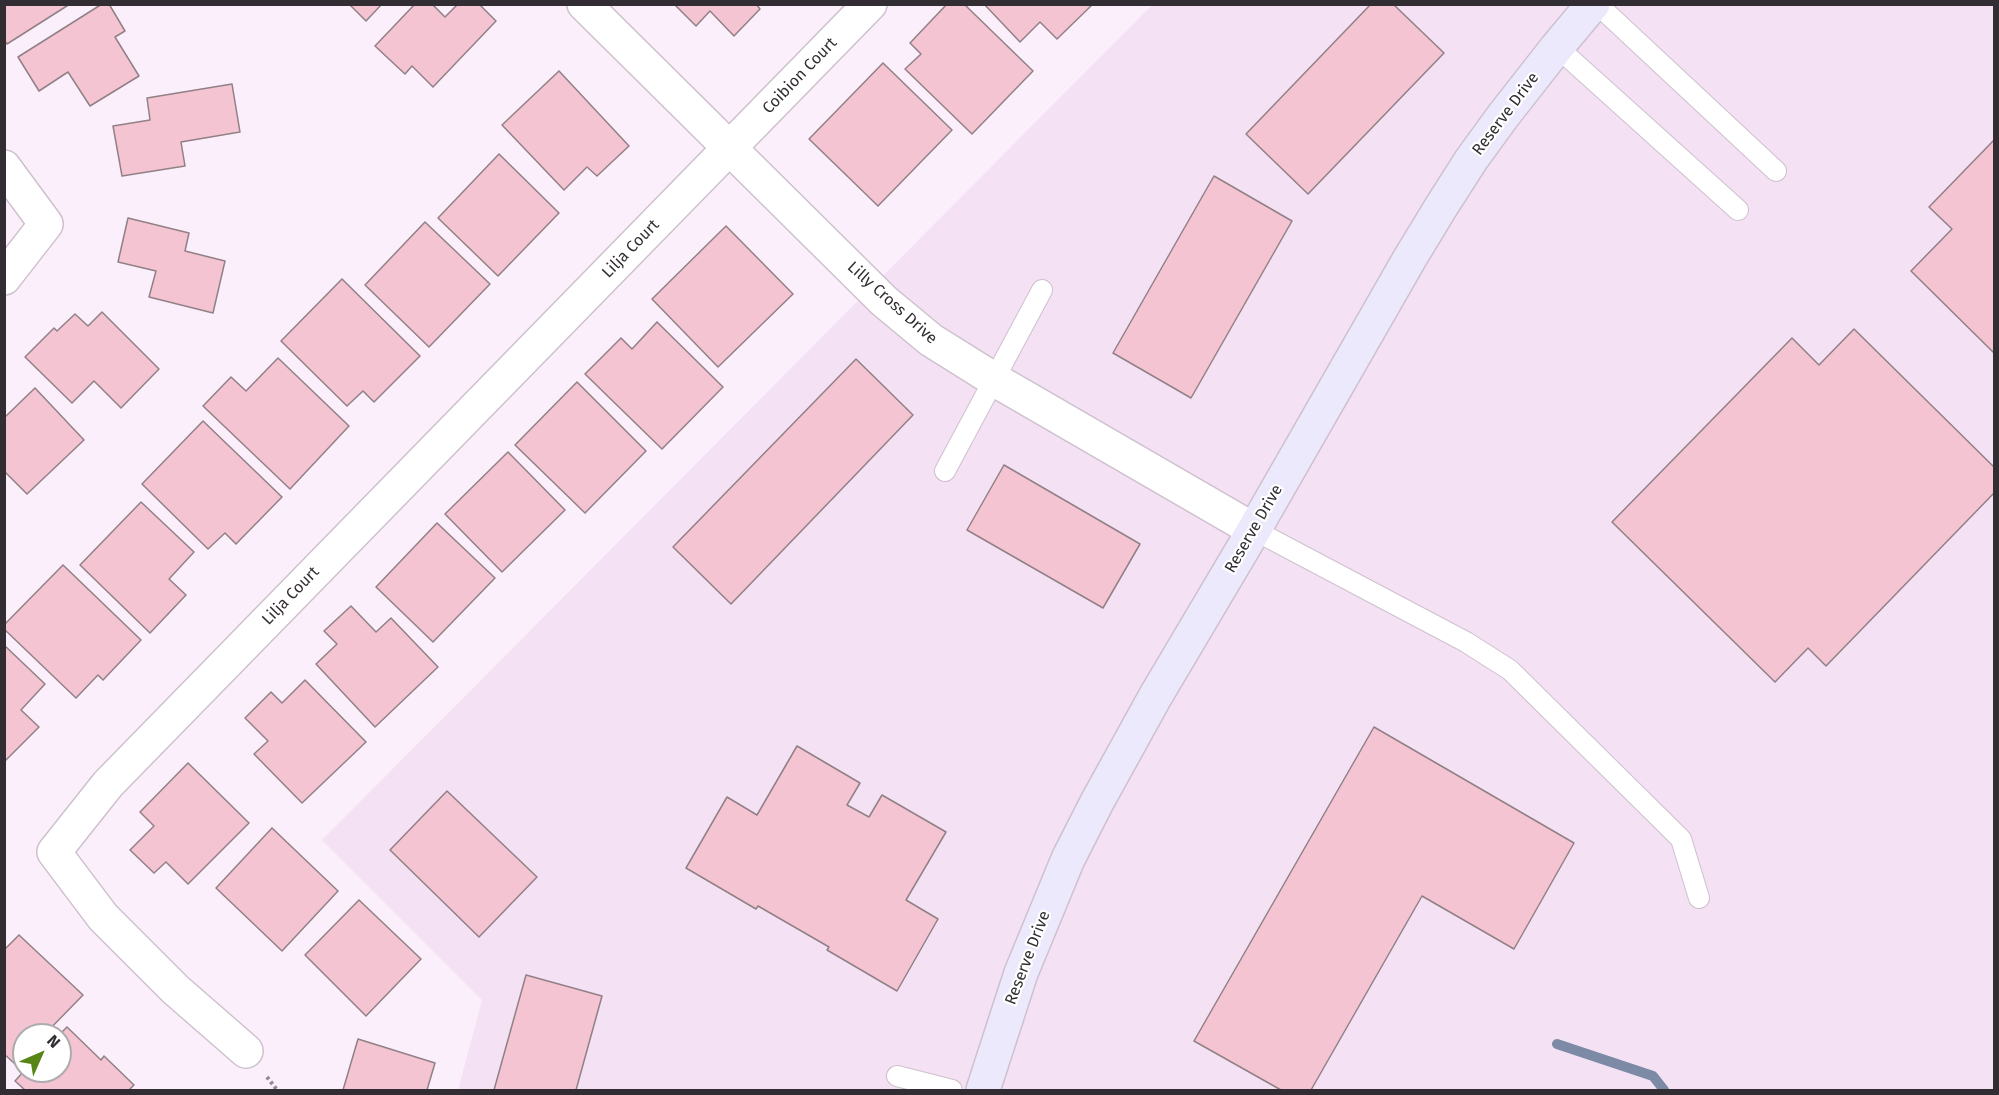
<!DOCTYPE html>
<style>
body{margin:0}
#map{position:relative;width:1999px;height:1095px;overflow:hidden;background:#fceffc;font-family:"Fira Sans",sans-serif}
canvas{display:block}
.frame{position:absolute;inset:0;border:6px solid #322d32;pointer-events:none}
.north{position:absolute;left:12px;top:1023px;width:60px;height:60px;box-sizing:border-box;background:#fff;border:2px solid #adabad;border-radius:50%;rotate:45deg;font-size:16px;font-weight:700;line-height:24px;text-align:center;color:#322d32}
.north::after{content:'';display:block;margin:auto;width:21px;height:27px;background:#578516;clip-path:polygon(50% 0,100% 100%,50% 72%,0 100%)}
</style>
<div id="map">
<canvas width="1999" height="1095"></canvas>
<div class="frame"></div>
<div class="north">N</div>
</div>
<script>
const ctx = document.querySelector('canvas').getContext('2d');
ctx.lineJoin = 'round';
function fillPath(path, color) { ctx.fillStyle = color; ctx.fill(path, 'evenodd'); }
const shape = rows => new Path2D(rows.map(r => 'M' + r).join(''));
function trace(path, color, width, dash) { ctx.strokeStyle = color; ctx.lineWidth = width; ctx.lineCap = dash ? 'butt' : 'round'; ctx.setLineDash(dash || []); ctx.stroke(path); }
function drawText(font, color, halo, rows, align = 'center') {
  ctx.font = font + ' "Fira Sans",sans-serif'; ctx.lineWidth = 4.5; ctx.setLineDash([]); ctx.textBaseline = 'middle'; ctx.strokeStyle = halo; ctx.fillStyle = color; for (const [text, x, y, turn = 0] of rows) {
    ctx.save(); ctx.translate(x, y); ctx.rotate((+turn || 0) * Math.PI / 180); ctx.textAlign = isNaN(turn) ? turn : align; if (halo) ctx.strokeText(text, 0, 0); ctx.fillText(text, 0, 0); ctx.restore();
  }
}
fillPath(shape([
 [1152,5,1994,5,1994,1090,458,1090,482,1000,322,840]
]), '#f4e1f4');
trace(shape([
 [1557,1044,1653,1076,1664,1090]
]), '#7c8aa5', 10);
const building = shape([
 [4,4,70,4,7,44,4,40,4,4],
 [102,4,109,4,125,31,115,37,139,76,90,106,68,72,39,91,18,57,102,4],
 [349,4,382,4,366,21,349,4],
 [415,4,432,4,445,17,458,4,479,4,496,21,433,87,412,66,405,74,375,46,415,4],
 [674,4,756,4,760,9,734,36,710,11,696,26,674,4],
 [947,4,964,4,1033,71,972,134,905,69,921,54,910,43,947,4],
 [984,4,1093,4,1057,39,1040,22,1020,42,984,4],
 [1371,4,1393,4,1444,53,1308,194,1246,134,1371,4],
 [883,63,952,130,878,206,809,139,883,63],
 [559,71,629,146,597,176,587,167,564,190,502,125,559,71],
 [232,84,240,132,181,142,185,166,122,176,113,126,150,120,147,98,232,84],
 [1994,140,1994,353,1911,271,1952,229,1929,207,1994,140],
 [499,154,559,213,498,276,438,218,499,154],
 [1214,176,1292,221,1191,398,1113,353,1214,176],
 [128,218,189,233,185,251,225,261,213,313,149,297,156,271,118,262,128,218],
 [425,222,490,284,429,347,365,285,425,222],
 [726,226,793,294,718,367,652,299,726,226],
 [342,279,420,356,374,402,363,391,347,406,281,341,342,279],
 [102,312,159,369,121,408,94,381,72,403,25,357,54,328,57,331,75,314,88,326,102,312],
 [657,322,723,387,662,449,585,374,621,338,632,349,657,322],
 [1854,329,1994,467,1994,493,1826,666,1808,648,1775,682,1612,522,1792,338,1819,365,1854,329],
 [278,358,349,426,290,489,203,406,231,377,246,391,278,358],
 [856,359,913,415,731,604,673,547,856,359],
 [577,382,646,451,585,513,515,445,577,382],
 [35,388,84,440,27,494,4,471,4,414,6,416,35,388],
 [203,421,282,497,236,544,225,533,208,549,142,484,203,421],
 [508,452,565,510,502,572,445,514,508,452],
 [1004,465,1140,544,1103,608,967,530,1004,465],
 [141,502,194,552,169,579,186,595,150,633,80,565,141,502],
 [437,523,495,578,433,642,376,587,437,523],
 [63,565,141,640,103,680,98,675,76,698,4,629,4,625,63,565],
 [351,606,376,632,391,618,438,667,375,727,316,664,337,644,324,631,351,606],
 [4,645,45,684,21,710,39,727,4,762,4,645],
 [305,680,366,742,302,803,254,754,268,741,245,718,271,692,282,703,305,680],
 [1374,727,1574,843,1514,949,1422,896,1311,1090,1281,1090,1194,1041,1374,727],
 [797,746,860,783,847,805,869,817,882,795,946,832,906,900,938,919,897,991,827,950,829,947,758,906,756,909,686,868,727,797,757,815,797,746],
 [188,763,249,823,188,884,166,862,154,873,130,850,154,826,140,812,188,763],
 [447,791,537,877,479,937,390,850,447,791],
 [272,828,338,891,282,951,216,888,272,828],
 [359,900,421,959,366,1016,305,955,359,900],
 [19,935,83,995,44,1035,24,1035,24,1055,15,1064,4,1054,4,950,19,935],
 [526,975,602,996,576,1090,494,1090,526,975],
 [67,1027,101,1060,104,1056,134,1085,129,1090,25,1090,15,1081,24,1071,60,1071,59,1035,67,1027],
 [358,1039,435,1063,427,1090,343,1090,358,1039]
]);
fillPath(building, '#f4c4d2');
trace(building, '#918085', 1.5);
const lane = shape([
 [1597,4,1776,171],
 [1557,47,1738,210],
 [945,471,1042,290],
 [1254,530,1466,642,1510,670,1681,839,1699,898],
 [897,1076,952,1090]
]);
const street = shape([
 [584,4,884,301,931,340,995,380,1254,530],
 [4,167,46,224,4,278],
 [246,1051,176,990,103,917,54,852,108,784,870,4]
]);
const secondary = shape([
 [983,1090,1021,973,1068,859,1097,802,1155,697,1254,530,1410,258,1441,207,1471,160,1503,116,1557,47,1593,4]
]);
trace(lane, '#cec1ce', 22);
trace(street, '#cec1ce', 36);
trace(secondary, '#cec1ce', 36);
trace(shape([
 [267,1077,277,1090]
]), '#928992', 4, [3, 3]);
trace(lane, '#fff', 20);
trace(street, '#fff', 33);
trace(secondary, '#ece9fd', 33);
drawText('16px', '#322d32', '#fff', [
 ["Coibion Court",800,76,-46],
 ["Reserve Drive",1506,114,-53],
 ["Lilja Court",631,249,-46],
 ["Lilly Cross Drive",892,303,42],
 ["Reserve Drive",1254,529,-60],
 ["Lilja Court",291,596,-46],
 ["Reserve Drive",1028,958,-69]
]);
</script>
